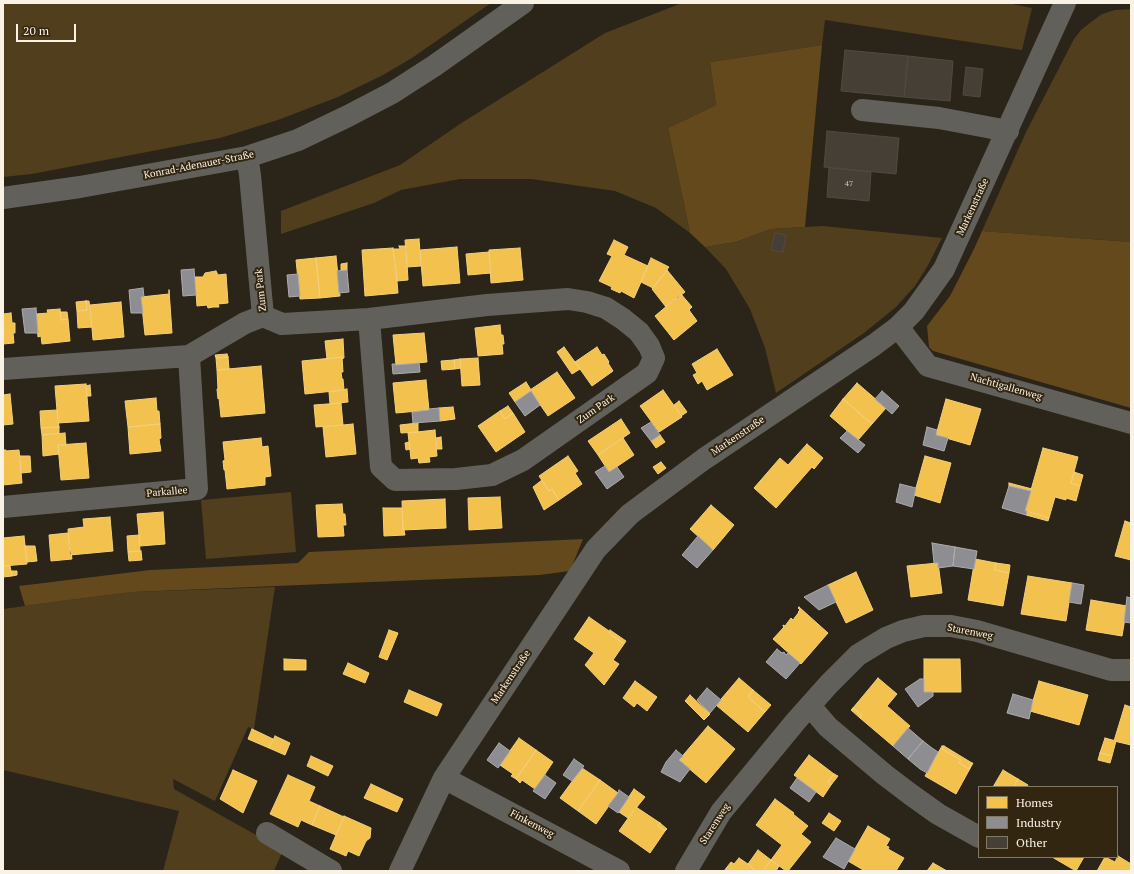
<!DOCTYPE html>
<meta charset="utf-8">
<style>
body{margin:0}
#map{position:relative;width:1134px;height:874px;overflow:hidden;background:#2a2419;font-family:"PT Serif",serif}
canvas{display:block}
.frame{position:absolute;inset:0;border:4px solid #faf2e5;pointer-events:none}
.legend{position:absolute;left:978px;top:786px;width:140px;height:72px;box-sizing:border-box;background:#322611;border:1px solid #827866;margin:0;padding:5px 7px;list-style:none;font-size:12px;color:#faf2e5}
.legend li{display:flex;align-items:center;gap:8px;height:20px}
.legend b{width:20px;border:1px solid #827866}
.scale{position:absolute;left:16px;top:24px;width:60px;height:18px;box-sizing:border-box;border:2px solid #faf2e5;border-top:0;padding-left:5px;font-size:12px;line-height:14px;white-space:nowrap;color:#faf2e5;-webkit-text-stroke:3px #322611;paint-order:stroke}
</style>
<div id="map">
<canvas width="1134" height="874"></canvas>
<div class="frame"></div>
<ul class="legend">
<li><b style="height:11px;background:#f2c14e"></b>Homes</li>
<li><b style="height:11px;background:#8d8d92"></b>Industry</li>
<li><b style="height:11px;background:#463f36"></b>Other</li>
</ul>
<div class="scale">20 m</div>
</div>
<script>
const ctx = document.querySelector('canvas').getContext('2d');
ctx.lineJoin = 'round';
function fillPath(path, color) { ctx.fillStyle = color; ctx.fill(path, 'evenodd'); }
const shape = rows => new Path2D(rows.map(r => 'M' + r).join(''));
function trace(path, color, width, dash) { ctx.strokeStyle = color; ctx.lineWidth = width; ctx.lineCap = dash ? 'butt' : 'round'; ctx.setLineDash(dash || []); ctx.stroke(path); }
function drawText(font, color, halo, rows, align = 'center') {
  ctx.font = font + ' "PT Serif",serif'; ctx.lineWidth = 4; ctx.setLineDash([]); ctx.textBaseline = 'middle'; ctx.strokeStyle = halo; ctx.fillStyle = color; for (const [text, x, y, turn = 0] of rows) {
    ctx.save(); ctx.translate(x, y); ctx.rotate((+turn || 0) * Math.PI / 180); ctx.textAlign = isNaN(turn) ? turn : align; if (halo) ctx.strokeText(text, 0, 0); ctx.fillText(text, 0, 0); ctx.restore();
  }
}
fillPath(shape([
 [3,3,491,3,412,58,383,75,338,97,278,120,220,138,32,174,3,177],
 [682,3,1007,3,1032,8,1022,50,825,20,822,45,710,62,716,105,668,128,690,233,656,208,615,191,531,179,460,179,401,190,374,203,281,234,281,211,400,165,463,122,605,33],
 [1131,9,1131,242,982,231,1026,132,1074,39,1081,30,1091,22,1102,14,1115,10],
 [823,226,942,238,927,267,915,286,896,307,864,333,776,393,765,348,750,309,726,269,705,247,736,242,771,229],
 [291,492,296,552,206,559,201,500],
 [275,587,254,729,248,727,215,801,173,779,174,789,283,850,274,871,163,871,179,811,3,770,3,609,61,601,133,592]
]), '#513e1c');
fillPath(shape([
 [822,45,805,227,771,229,736,242,705,247,690,233,668,128,716,105,710,62],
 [982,231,1131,242,1131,408,933,351,929,347,927,326,950,296,974,249],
 [583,539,570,571,540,575,133,592,61,601,25,606,19,586,150,570,298,563,309,552]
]), '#63491c');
const homes = shape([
 [419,239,421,266,407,267,405,240,419,239],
 [614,240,628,247,624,255,648,266,634,298,621,291,620,293,611,289,612,287,599,281,612,256,607,254,614,240],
 [399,246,406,246,408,280,397,281,393,249,400,249,399,246],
 [457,247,460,283,423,286,420,250,457,247],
 [393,248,394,259,395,259,398,293,365,296,362,250,393,248],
 [520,248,523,280,491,283,489,250,520,248],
 [489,252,491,273,468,275,466,254,489,252],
 [336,256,340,296,320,298,316,258,336,256],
 [316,258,320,298,300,299,296,260,316,258],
 [651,258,669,267,653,288,641,282,651,258],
 [347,263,347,270,341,271,341,264,347,263],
 [667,270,685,292,666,307,652,289,667,270],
 [216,271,218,275,226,274,228,303,218,304,219,307,213,307,208,308,207,305,197,306,195,277,203,277,205,273,216,271],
 [169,290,172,333,145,335,141,297,169,294,169,290],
 [681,294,692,307,689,310,697,321,674,340,655,316,681,294],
 [86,301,87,310,77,311,76,302,86,301],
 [86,301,89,301,92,327,78,328,77,311,87,310,86,301],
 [121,302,124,337,93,340,90,305,121,302],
 [60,309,61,320,68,319,70,341,42,344,41,336,38,337,36,314,48,313,47,310,60,309],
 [60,312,67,312,68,319,61,320,60,312],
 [11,313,12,323,15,323,15,333,13,333,14,343,3,344,3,314,11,313],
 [500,325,501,335,503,335,504,344,502,344,503,354,478,356,475,328,500,325],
 [424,333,427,362,396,365,393,335,424,333],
 [343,339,344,358,341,359,342,357,327,359,325,341,343,339],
 [564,347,580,369,572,374,557,352,564,347],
 [597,347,602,355,604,354,609,362,608,363,613,371,592,386,575,362,597,347],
 [717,349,733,375,707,390,702,381,698,384,693,375,697,373,692,364,717,349],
 [227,354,228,357,216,358,215,355,227,354],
 [228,357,229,369,217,370,216,358,228,357],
 [342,357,343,372,341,372,342,379,343,379,344,390,305,394,302,361,342,357],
 [478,358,480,385,462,386,460,359,478,358],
 [460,359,461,368,455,369,454,360,460,359],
 [454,360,455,369,442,370,441,361,454,360],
 [261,366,265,413,221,417,219,398,218,399,217,389,218,389,217,370,261,366],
 [557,372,575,398,548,416,530,390,557,372],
 [426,380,429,410,396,413,393,383,426,380],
 [526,382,531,390,531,391,515,402,509,393,526,382],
 [857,383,886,408,872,424,843,399,857,383],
 [86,384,89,421,58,423,55,386,86,384],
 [90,385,91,396,87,396,86,386,90,385],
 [347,389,348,402,330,404,329,392,347,389],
 [663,390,682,417,659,432,640,406,663,390],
 [10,394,13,424,3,425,3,395,10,394],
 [156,398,157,411,159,411,160,424,128,427,125,401,156,398],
 [843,399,872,424,858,440,830,416,843,399],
 [946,399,981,409,970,445,936,435,946,399],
 [679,401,687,412,681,416,674,405,679,401],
 [341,403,343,425,316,427,314,405,341,403],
 [508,406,513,413,505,419,500,411,508,406],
 [453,407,455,419,440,421,439,408,453,407],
 [57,410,59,427,41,428,40,411,57,410],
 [500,411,505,419,513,413,525,432,496,452,478,426,500,411],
 [621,419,630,433,598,455,588,441,621,419],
 [418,423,418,432,401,433,400,425,418,423],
 [160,424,161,438,159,439,161,451,130,454,128,427,160,424],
 [353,424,356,454,326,457,323,427,353,424],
 [59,427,59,433,42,435,41,428,59,427],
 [435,430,437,456,429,457,430,462,419,463,418,458,411,459,408,433,435,430],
 [65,433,66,445,58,445,59,454,43,456,42,435,65,433],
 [660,435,665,442,656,448,651,441,660,435],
 [441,437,442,449,437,449,436,438,441,437],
 [261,438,262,447,268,446,271,476,265,477,265,485,227,489,225,470,224,470,223,461,225,460,223,442,261,438],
 [623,438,634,455,609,472,598,455,623,438],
 [409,442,410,449,406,450,405,443,409,442],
 [86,443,89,478,61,480,58,445,86,443],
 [807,444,823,458,814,469,812,467,776,508,754,488,780,458,788,465,807,444],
 [1043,448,1078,457,1071,483,1080,486,1076,501,1066,498,1066,500,1055,497,1049,518,1025,511,1043,448],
 [3,450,6,450,6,451,19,450,22,483,3,485,3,450],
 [20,456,30,456,31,472,21,473,20,456],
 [568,456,578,471,575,473,582,484,559,500,552,489,549,491,539,476,568,456],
 [925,456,951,463,940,503,914,495,925,456],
 [661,462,666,468,658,474,653,467,661,462],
 [1074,472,1083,475,1080,486,1071,483,1074,472],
 [542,480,549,491,552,489,559,500,544,510,533,487,542,480],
 [1009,483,1032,489,1031,491,1009,486,1009,483],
 [500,497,502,528,469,530,468,498,500,497],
 [445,499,446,528,403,530,402,501,445,499],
 [342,504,343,514,345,514,346,525,343,525,344,536,318,537,316,505,342,504],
 [711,505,734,525,713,550,690,529,711,505],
 [383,508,402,508,403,530,404,530,405,535,384,536,383,508],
 [1027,511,1049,518,1048,521,1026,515,1027,511],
 [163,512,165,544,140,546,137,514,163,512],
 [110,517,113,551,70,555,68,529,84,527,83,519,110,517],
 [1125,521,1131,523,1131,560,1115,556,1125,521],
 [68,533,72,559,51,561,49,535,68,533],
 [139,535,140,551,128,552,127,536,139,535],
 [24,536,27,564,3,566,3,538,24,536],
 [25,546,35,546,37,561,27,562,25,546],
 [141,551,142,560,129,561,128,552,141,551],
 [975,559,996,563,995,570,1009,573,1003,606,968,600,975,559],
 [938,563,942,593,911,597,907,566,938,563],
 [996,563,1010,565,1009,573,995,570,996,563],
 [3,566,10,566,12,576,3,577,3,566],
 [11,571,17,571,17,575,12,576,11,571],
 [856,572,873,610,846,623,828,585,856,572],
 [1028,576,1072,583,1066,621,1021,614,1028,576],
 [1091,600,1127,606,1122,636,1086,630,1091,600],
 [799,607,828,633,801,664,773,639,784,627,783,626,783,625,785,626,791,618,793,620,799,612,798,612,800,610,798,608,799,607],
 [589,617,609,631,609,633,624,644,613,660,619,664,604,685,585,665,594,653,574,639,589,617],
 [389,630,398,633,387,660,379,657,389,630],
 [610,630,626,641,624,644,609,633,610,630],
 [284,659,306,660,306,670,284,670,284,659],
 [924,659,960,659,961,692,924,692,924,659],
 [348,663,369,673,365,683,343,674,348,663],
 [739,678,753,690,748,697,765,712,748,732,716,705,739,678],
 [878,678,897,694,887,706,910,726,893,746,860,718,862,716,853,708,878,678],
 [635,681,657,697,647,711,637,703,634,707,623,698,635,681],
 [1039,681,1088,695,1079,725,1030,711,1039,681],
 [409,690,442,704,437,716,404,702,409,690],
 [753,690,771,705,765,712,748,697,753,690],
 [690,695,710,714,704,720,685,701,690,695],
 [1125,705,1131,707,1131,745,1114,741,1125,705],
 [853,708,862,716,860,718,851,710,853,708],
 [708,726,735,749,706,783,679,760,708,726],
 [252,729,273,739,269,748,248,739,252,729],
 [275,736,290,743,285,755,269,748,275,736],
 [519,738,536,750,516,779,511,776,513,774,500,765,519,738],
 [1105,738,1116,741,1112,756,1100,753,1105,738],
 [942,746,944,746,942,749,961,760,959,763,969,769,972,763,973,763,956,794,925,776,942,746],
 [944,746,972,763,969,769,959,763,961,760,942,749,944,746],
 [536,750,553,762,535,789,522,780,520,783,516,779,536,750],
 [1100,753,1112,756,1110,763,1098,760,1100,753],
 [809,755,834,774,828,782,831,785,823,797,794,775,809,755],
 [311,756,333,766,328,776,307,766,311,756],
 [582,768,600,780,578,811,560,798,582,768],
 [233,770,257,781,243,813,220,799,233,770],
 [1003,770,1018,779,1014,786,1016,787,993,787,1003,770],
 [834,774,838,776,831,785,828,782,834,774],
 [288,775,315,787,309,801,320,806,312,825,301,820,298,827,270,814,288,775],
 [1018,779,1028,785,1027,787,1016,787,1014,786,1018,779],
 [600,780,618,793,596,824,578,811,600,780],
 [371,784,403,799,397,812,364,798,371,784],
 [634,789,645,797,628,818,619,812,634,789],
 [775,799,794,813,793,814,808,826,801,834,811,842,788,871,786,871,771,860,782,845,756,825,775,799],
 [320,806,344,817,336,835,312,825,320,806],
 [636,807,660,823,658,826,665,831,650,853,619,831,636,807],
 [829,813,841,821,834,831,822,823,829,813],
 [344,816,371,828,370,838,366,841,359,856,348,851,346,856,330,849,344,816],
 [660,823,667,829,665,831,658,826,660,823],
 [868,826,890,839,886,846,889,847,888,849,904,858,896,871,891,870,891,871,865,871,848,861,868,826],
 [758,850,771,860,763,871,756,871,748,864,758,850],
 [1118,856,1131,864,1131,871,1097,871,1105,857,1115,862,1118,856],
 [1052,857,1084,857,1076,871,1052,857],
 [739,858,748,864,756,871,724,871,731,862,734,864,739,858],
 [771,860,779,866,776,871,763,871,771,860],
 [933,863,947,871,927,871,933,863]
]);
fillPath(homes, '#f2c14e');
trace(homes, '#f4d07b', 1);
const industry = shape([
 [194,269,196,295,183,296,181,270,194,269],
 [347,270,349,292,339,293,337,271,347,270],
 [298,274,300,296,289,297,287,275,298,274],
 [143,288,144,297,141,297,143,313,131,313,129,290,143,288],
 [36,308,38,333,25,333,22,309,36,308],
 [419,363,420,372,393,374,392,364,396,364,396,365,419,363],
 [531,391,540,405,525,416,515,402,531,391],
 [882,391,899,406,892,414,875,399,882,391],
 [439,408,440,421,413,423,412,412,429,410,429,409,439,408],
 [651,422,660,435,651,441,641,428,651,422],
 [927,427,937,430,936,435,948,438,944,451,923,445,927,427],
 [847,431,865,445,858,453,840,438,847,431],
 [605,466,609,472,617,467,624,477,607,489,595,472,605,466],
 [900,484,916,488,912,507,896,502,900,484],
 [1009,486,1031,491,1025,511,1027,511,1026,515,1002,508,1009,486],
 [698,536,713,550,697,568,682,555,698,536],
 [932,543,955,547,953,566,938,568,938,563,934,563,932,543],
 [955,547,977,551,974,569,953,566,955,547],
 [1072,583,1084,585,1081,604,1069,602,1072,583],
 [828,585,836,602,819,610,804,597,828,585],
 [1127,597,1131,598,1131,623,1124,622,1127,597],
 [777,649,782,653,784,652,786,655,788,653,800,663,786,679,766,662,777,649],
 [920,679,924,679,924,692,933,692,933,696,918,707,905,689,920,679],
 [707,688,721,700,710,713,697,700,707,688],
 [1013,694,1033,700,1029,719,1007,713,1013,694],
 [908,728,923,741,908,759,893,746,908,728],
 [923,741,932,748,938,752,927,773,920,769,908,759,923,741],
 [499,743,510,751,498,768,487,760,499,743],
 [676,750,683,756,679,760,690,769,680,782,661,772,666,762,676,750],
 [574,759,584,766,572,781,563,775,574,759],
 [545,775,556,783,545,799,533,791,545,775],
 [797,778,816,792,809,802,790,788,797,778],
 [619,790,629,797,618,813,608,806,618,793,619,790],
 [836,838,855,849,844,869,823,857,836,838]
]);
fillPath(industry, '#8d8d92');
trace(industry, '#aeabab', 1);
const building = shape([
 [845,50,908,56,904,97,841,91,845,50],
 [908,56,953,61,950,101,904,97,908,56],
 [966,67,983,69,980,97,963,95,966,67],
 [827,131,899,138,896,174,824,167,827,131],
 [829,168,871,172,869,201,827,197,829,168],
 [775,233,786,235,783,252,771,250,775,233]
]);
fillPath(building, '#463f36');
trace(building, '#504a41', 1);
trace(shape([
 [862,110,939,118,1008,131],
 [247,157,250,175,263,316],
 [3,198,80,187,247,157,298,140,348,116,392,93,434,66,523,3],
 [263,316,282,324,369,319,487,305,568,299,587,302,606,308,623,319,639,332,649,346,654,358,647,373,523,460,492,475,456,479,395,480,381,467,369,319],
 [898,327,928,366,1131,423],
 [3,369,189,356,245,323,263,316],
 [3,507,197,489,189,356],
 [810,706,828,727,885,775,910,794,938,814,979,837],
 [444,778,619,871],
 [267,833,331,871],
 [400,871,444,778,596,549,630,514,704,459,874,345,898,327,914,311,944,269,1065,3],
 [686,871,721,812,796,721,829,684,858,655,886,638,903,631,924,626,951,626,977,631,1111,670,1131,670]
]), '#62605b', 22);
drawText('8px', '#cdc5b9', null, [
 ["47",849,184]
]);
drawText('10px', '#faf2e5', '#322611', [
 ["Konrad-Adenauer-Straße",199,165,-11],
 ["Markenstraße",973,207,-65],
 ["Zum Park",261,290,-96],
 ["Nachtigallenweg",1006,387,16],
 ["Zum Park",596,409,-35],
 ["Markenstraße",738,436,-34],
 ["Parkallee",167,492,-5],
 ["Starenweg",970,632,11],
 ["Markenstraße",511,677,-56],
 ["Finkenweg",532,824,28],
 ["Starenweg",715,824,-57]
]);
</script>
